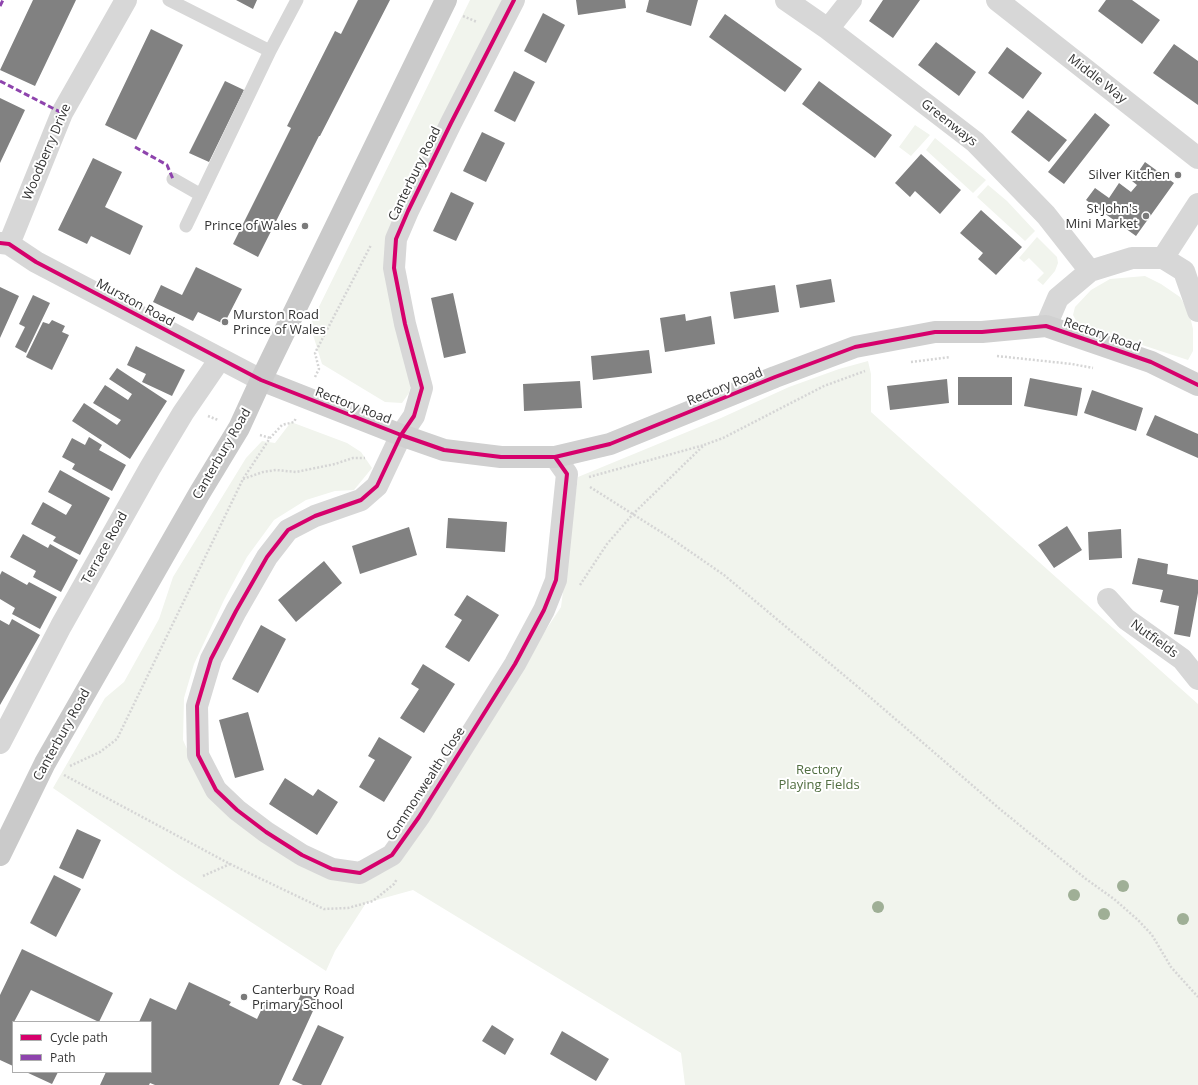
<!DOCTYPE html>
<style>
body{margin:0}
#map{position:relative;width:1198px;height:1085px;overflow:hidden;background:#fff;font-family:"Open Sans",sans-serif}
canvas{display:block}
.legend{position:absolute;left:12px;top:1021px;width:140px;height:52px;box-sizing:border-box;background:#fff;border:1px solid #adadad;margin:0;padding:5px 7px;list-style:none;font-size:12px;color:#333}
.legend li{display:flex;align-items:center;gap:8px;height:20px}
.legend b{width:20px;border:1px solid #adadad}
</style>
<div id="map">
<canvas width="1198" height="1085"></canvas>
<ul class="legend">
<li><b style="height:5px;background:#d6006c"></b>Cycle path</li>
<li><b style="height:5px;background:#8e44ad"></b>Path</li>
</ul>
</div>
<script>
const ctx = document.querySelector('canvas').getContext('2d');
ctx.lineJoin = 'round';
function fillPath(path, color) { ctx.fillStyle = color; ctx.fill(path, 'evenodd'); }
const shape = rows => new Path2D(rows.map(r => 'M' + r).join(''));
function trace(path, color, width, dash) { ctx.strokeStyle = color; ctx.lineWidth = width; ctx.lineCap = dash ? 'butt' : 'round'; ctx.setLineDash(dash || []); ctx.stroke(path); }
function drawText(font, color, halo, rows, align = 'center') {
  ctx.font = font + ' "Open Sans",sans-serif'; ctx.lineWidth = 4; ctx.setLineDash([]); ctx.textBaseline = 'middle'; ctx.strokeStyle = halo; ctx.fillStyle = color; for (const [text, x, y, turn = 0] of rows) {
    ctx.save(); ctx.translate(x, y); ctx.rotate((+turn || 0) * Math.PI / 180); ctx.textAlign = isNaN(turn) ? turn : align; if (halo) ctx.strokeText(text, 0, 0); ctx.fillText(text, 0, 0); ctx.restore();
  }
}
fillPath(shape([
 [470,0,502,0,391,232,412,379,409,393,402,403,385,402,322,364,310,325],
 [915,125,930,135,911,156,899,147],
 [935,138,986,180,973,193,926,150],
 [988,185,1007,201,1035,231,1025,241,977,197],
 [1037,237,1057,257,1058,263,1055,271,1043,285,1037,280,1044,273,1029,258,1024,262,1019,258],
 [1145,276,1161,284,1180,297,1189,312,1193,329,1193,351,1188,360,1078,324,1073,315,1075,307,1091,290,1110,279],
 [868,361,871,374,871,412,1198,704,1198,1085,685,1085,681,1053,413,890,366,903,335,951,326,971,179,875,53,788,105,698,124,682,159,619,173,577,246,458,262,441,275,443,291,422,347,443,361,452,372,468,354,490,335,491,306,500,274,520,247,557,224,600,194,664,184,698,183,740,200,778,322,868,381,864,418,823,561,607,578,477,721,418,789,387,839,369]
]), '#f1f4ed');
fillPath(shape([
 [33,0,76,0,35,86,0,70],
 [236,0,257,0,253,9],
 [358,0,390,0,320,136,319,136,258,257,233,244,291,128,287,126,335,31,341,34],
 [576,0,625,0,626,8,578,15],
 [649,0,698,0,691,26,646,12],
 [883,0,920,0,893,38,869,21],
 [1106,0,1132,0,1160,20,1142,44,1098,11],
 [543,13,565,25,546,63,524,51],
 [725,14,802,69,785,92,709,37],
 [151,29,183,45,136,140,105,125],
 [936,42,976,72,959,96,918,65],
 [1174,44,1198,61,1198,105,1153,73],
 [1007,47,1042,73,1023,99,988,73],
 [514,71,535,82,515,122,494,111],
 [225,81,244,90,209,162,189,153],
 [819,81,892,135,875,158,802,104],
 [0,98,25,110,0,163],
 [1028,110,1067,140,1049,162,1011,132],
 [1095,113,1110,125,1064,184,1048,172],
 [482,132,505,143,486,182,463,171],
 [921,154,961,190,940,214,915,191,910,197,895,183],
 [93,158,122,172,105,207,143,226,130,255,91,236,87,244,58,230],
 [1145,162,1174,183,1136,236,1086,200,1095,188,1109,198,1119,183,1131,192,1137,185,1132,181],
 [451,192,474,203,456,241,433,231],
 [981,210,1022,247,996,275,978,259,983,253,960,233],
 [196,267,242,289,224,324,198,312,193,321,153,302,161,285,182,295],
 [831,279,835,302,800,308,796,285],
 [775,285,779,312,734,319,730,292],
 [0,287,19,296,0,338],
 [453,293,466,353,444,358,431,298],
 [33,295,50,303,26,353,15,347,25,327,19,324],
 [685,314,686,321,711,316,715,344,665,352,660,318],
 [52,320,65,326,62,332,69,335,52,370,26,357,43,322,49,324],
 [136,346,185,370,172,396,142,382,146,374,127,365],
 [649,350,652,373,593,380,591,356],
 [117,368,167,401,130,459,72,421,84,403,117,425,121,420,93,403,105,385,128,400,132,394,109,379],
 [958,377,1012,377,1012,405,958,405],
 [1030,378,1082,388,1077,416,1024,406],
 [947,379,949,403,890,410,887,386],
 [580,381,582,408,524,411,523,384],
 [1092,390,1143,408,1136,431,1084,413],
 [1155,415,1198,434,1198,458,1146,435],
 [89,437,102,445,99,450,126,465,112,491,72,469,75,464,62,457,72,438,85,445],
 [60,470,110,498,80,555,53,541,56,537,31,524,43,502,66,515,72,505,48,492],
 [448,518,507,522,505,552,446,548],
 [1067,526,1082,550,1054,568,1038,545],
 [409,527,417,555,360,574,352,546],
 [1121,529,1122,558,1089,560,1088,532],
 [23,534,48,548,50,544,78,560,61,592,33,577,36,571,10,557],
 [1138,558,1168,564,1167,574,1198,580,1198,593,1190,637,1174,634,1179,606,1160,602,1163,590,1132,584],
 [324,561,342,583,296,622,278,600],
 [2,571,27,585,29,582,57,597,40,629,12,614,15,608,0,599,0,575],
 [467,595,499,615,469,662,445,647,462,620,454,615],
 [12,619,40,635,0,705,0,620,9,625],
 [261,625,286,639,258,693,232,679],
 [423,664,455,684,424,733,400,718,419,689,411,684],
 [248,712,264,770,235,778,219,720],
 [379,737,412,757,384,802,359,787,375,760,368,756],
 [285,778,313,796,318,789,338,802,317,835,269,804],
 [77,829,101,840,83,879,59,868],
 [54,875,81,889,56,937,30,923],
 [22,949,113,993,99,1022,31,990,14,1022,13,1022,13,1066,0,1060,0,995],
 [189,982,231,1002,229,1005,257,1019,266,1000,293,1012,302,992,318,1000,279,1085,155,1085,150,1083,149,1085,100,1085,106,1072,151,1072,151,1022,139,1022,150,998,176,1010],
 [318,1025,344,1037,321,1085,303,1085,292,1080],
 [492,1025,514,1039,505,1055,482,1041],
 [562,1031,609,1059,596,1081,550,1054],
 [26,1072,58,1072,52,1084]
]), '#818181');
trace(shape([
 [463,16,477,22],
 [997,356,1072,364,1093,368],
 [911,362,950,357],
 [315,377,319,369,315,353,371,245],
 [208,416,218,420],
 [260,435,270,438],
 [589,477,704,445],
 [243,479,263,472,276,470,296,472,335,464,353,458,365,458],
 [590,487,669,537,724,575,864,692,1001,810,1086,879,1114,899,1138,920,1152,935,1171,967,1198,997],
 [580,585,607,544,633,514,704,445,723,438,824,386,865,371],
 [70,766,100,752,117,739,243,479,270,438,282,425,294,422,296,418],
 [64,775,230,864,324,909,348,908,373,901,394,884,397,879],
 [203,876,230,864]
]), '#d5d5d5', 2.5, [2, 2]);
trace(shape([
 [169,0,270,51],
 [173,179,201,195],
 [186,226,270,51,297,0]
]), '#d7d7d7', 13);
trace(shape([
 [514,0,451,123,408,211,396,239,394,268,405,324,422,388,414,416,401,435,377,486,361,500,315,516,288,530,267,557,236,611,211,659,197,706,198,755,216,790,237,810,266,832,302,855,332,869,360,873,392,855,419,817,515,664,544,610,556,580,567,474,555,457],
 [786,0,828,29,975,142,1046,215,1090,271],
 [997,0,1198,158],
 [828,29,851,0],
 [0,243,9,244,36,262,261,380],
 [9,244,62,113,126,0],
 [1163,258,1198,204],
 [1046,326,1058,298,1090,271,1132,258,1163,258,1184,271,1198,311],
 [1108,599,1126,619,1182,659,1198,679],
 [0,743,61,626,150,468,183,413,220,359]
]), '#d7d7d7', 22);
trace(shape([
 [261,380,401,435,444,450,501,457,555,457,610,444,775,377,855,347,935,332,982,332,1046,326,1151,362,1198,385]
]), '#d0d0d0', 22);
trace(shape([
 [0,855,45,763,199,494,239,428,261,380,446,0]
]), '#cacaca', 22);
trace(shape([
 [0,6,3,0],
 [0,81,62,113],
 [135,147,167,165,173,179]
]), '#8e44ad', 3, [6, 3]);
trace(shape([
 [514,0,451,123,408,211,396,239,394,268,405,324,422,388,414,416,401,435,377,486,361,500,315,516,288,530,267,557,236,611,211,659,197,706,198,755,216,790,237,810,266,832,302,855,332,869,360,873,392,855,419,817,515,664,544,610,556,580,567,474,555,457],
 [0,243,9,244,36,262,261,380,401,435,444,450,501,457,555,457,610,444,775,377,855,347,935,332,982,332,1046,326,1151,362,1198,385]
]), '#d6006c', 4);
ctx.fillStyle = '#9faf96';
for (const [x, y] of [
 [1123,886],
 [1074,895],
 [878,907],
 [1104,914],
 [1183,919]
]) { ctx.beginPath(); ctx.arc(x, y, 6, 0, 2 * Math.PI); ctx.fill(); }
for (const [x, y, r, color] of [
 [1178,175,4,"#7a7a7a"],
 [1146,216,4,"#7a7a7a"],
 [305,226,4,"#7a7a7a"],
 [225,322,4,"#7a7a7a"],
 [244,997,4,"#7a7a7a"]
]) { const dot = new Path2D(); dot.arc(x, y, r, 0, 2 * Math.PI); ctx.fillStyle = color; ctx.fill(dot); trace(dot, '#fff', 1.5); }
drawText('13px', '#333', '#fff', [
 ["Middle Way",1097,79,38],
 ["Greenways",949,123,38],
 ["Woodberry Drive",47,152,-67],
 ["Canterbury Road",415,174,-64],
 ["Murston Road",135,303,28],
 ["Rectory Road",1102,335,19],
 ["Rectory Road",725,387,-22],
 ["Rectory Road",353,406,21],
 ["Canterbury Road",222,454,-60],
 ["Terrace Road",105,548,-61],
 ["Nutfields",1154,639,36],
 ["Canterbury Road",62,735,-61],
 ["Commonwealth Close",426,784,-57]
]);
drawText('13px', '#333', '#fff', [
 ["Silver Kitchen",1170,175],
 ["St John's",1138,209],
 ["Mini Market",1138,224],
 ["Prince of Wales",297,226],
 ["Murston Road",233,315,"left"],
 ["Prince of Wales",233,330,"left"],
 ["Canterbury Road",252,990,"left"],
 ["Primary School",252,1005,"left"]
], 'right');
drawText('13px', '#516e41', '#fff', [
 ["Rectory",819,770],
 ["Playing Fields",819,785]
]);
</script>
